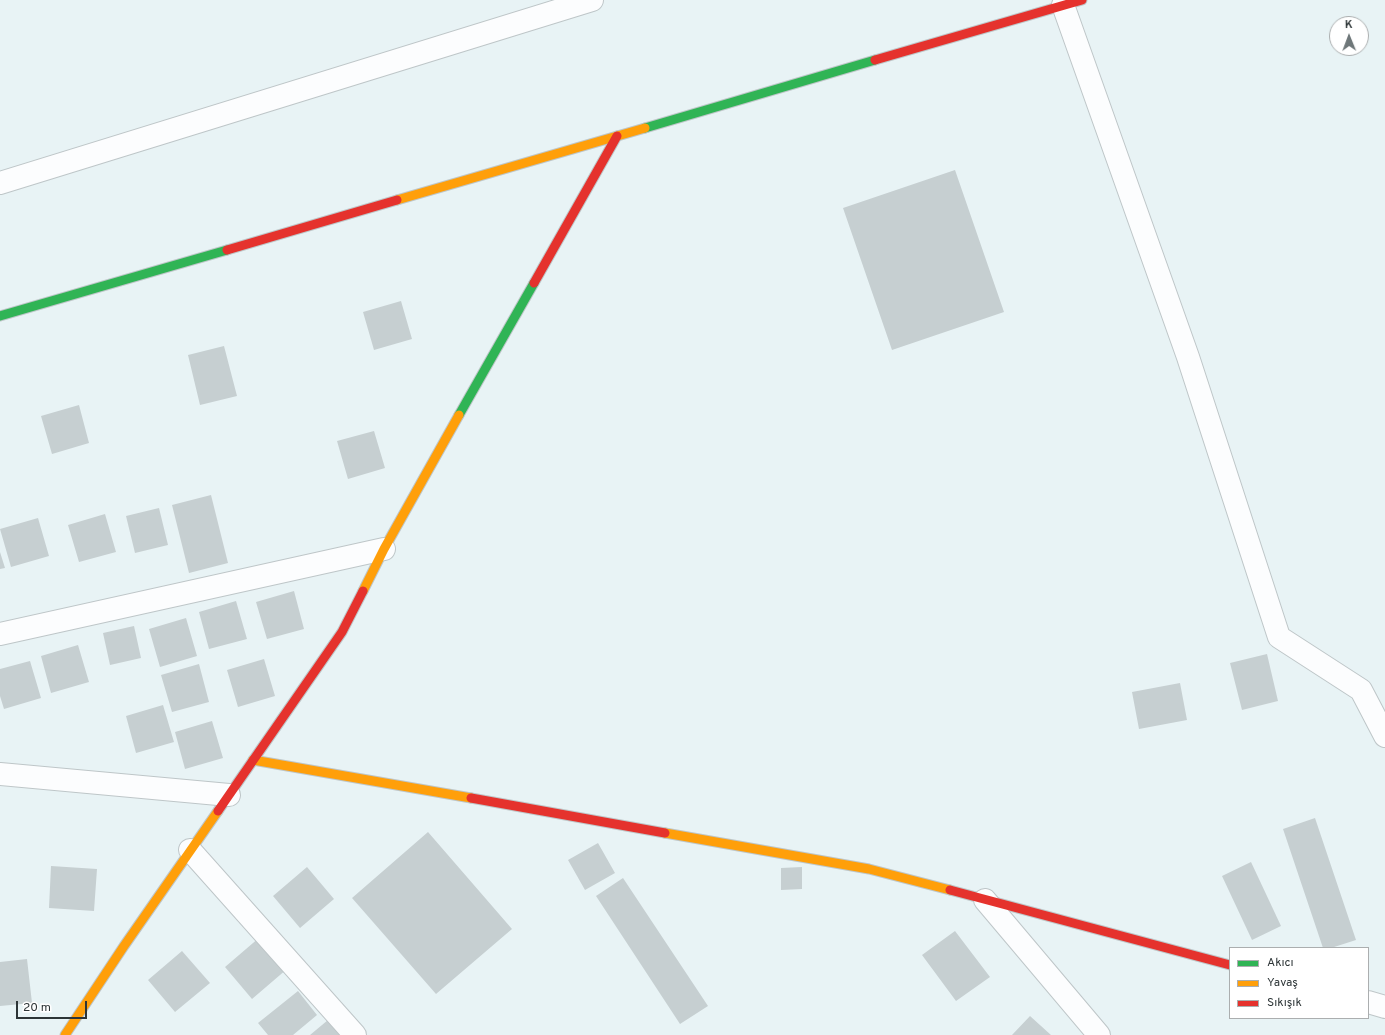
<!DOCTYPE html>
<meta charset="utf-8">
<style>
body{margin:0}
#map{position:relative;width:1385px;height:1035px;overflow:hidden;background:#e8f3f5;font-family:Overpass,sans-serif}
canvas{display:block}
.legend{position:absolute;left:1229px;top:947px;width:140px;height:72px;box-sizing:border-box;background:#fff;border:1px solid #abaeaf;margin:0;padding:5px 7px;list-style:none;font-size:12px;color:#2c3436}
.legend li{display:flex;align-items:center;gap:8px;height:20px}
.legend b{width:20px;border:1px solid #abaeaf}
.north{position:absolute;left:1329px;top:16px;width:40px;height:40px;box-sizing:border-box;background:#fff;border:1px solid #abaeaf;border-radius:50%;rotate:359deg;font-size:11px;font-weight:700;line-height:16px;text-align:center;color:#2c3436}
.north::after{content:'';display:block;margin:auto;width:14px;height:18px;background:#6e7779;clip-path:polygon(50% 0,100% 100%,50% 72%,0 100%)}
.scale{position:absolute;left:16px;top:1001px;width:71px;height:18px;box-sizing:border-box;border:2px solid #2c3436;border-top:0;padding-left:5px;font-size:12px;line-height:14px;white-space:nowrap;color:#2c3436;-webkit-text-stroke:3px #fff;paint-order:stroke}
</style>
<div id="map">
<canvas width="1385" height="1035"></canvas>
<ul class="legend">
<li><b style="height:5px;background:#30b455"></b>Akıcı</li>
<li><b style="height:5px;background:#ff9f0a"></b>Yavaş</li>
<li><b style="height:5px;background:#e5322d"></b>Sıkışık</li>
</ul>
<div class="north">K</div>
<div class="scale">20 m</div>
</div>
<script>
const ctx = document.querySelector('canvas').getContext('2d');
ctx.lineJoin = 'round';
function fillPath(path, color) { ctx.fillStyle = color; ctx.fill(path, 'evenodd'); }
const shape = rows => new Path2D(rows.map(r => 'M' + r).join(''));
function trace(path, color, width, dash) { ctx.strokeStyle = color; ctx.lineWidth = width; ctx.lineCap = dash ? 'butt' : 'round'; ctx.setLineDash(dash || []); ctx.stroke(path); }
fillPath(shape([
 [955,170,1004,312,892,350,843,208],
 [401,301,412,339,374,350,363,312],
 [224,346,237,396,200,405,188,355],
 [79,405,89,443,52,454,41,416],
 [374,431,385,468,348,479,337,441],
 [211,495,228,563,189,573,172,505],
 [159,508,168,545,135,553,126,516],
 [105,514,116,552,79,562,68,525],
 [38,518,49,556,11,567,0,529],
 [0,552,5,568,0,569],
 [294,591,304,629,267,639,256,602],
 [236,601,247,639,209,649,199,612],
 [186,618,197,656,160,667,149,629],
 [134,626,141,658,110,665,103,633],
 [78,645,89,682,51,693,41,656],
 [1267,654,1278,701,1242,710,1230,663],
 [264,659,275,696,238,707,227,670],
 [30,661,41,698,4,709,0,696,0,669],
 [199,664,209,702,172,712,161,675],
 [1180,683,1187,720,1139,729,1132,692],
 [163,705,174,742,136,753,126,716],
 [212,721,223,758,185,769,175,732],
 [1315,818,1356,940,1331,948,1323,948,1283,829],
 [428,832,512,929,436,994,352,898],
 [598,843,615,873,585,890,568,860],
 [1251,862,1281,926,1252,940,1222,876],
 [51,866,97,869,94,911,49,908],
 [307,867,334,899,300,928,273,896],
 [802,867,802,889,781,890,781,868],
 [623,878,708,1006,680,1024,596,896],
 [955,931,990,977,956,1001,922,955],
 [260,937,287,969,252,999,225,967],
 [182,951,210,983,175,1012,148,980],
 [27,959,32,1003,0,1006,0,962],
 [298,991,317,1015,293,1035,268,1035,258,1023],
 [1030,1016,1051,1035,1012,1035],
 [328,1020,340,1035,310,1035]
]), '#c6cfd1');
const street = shape([
 [1063,5,1188,357,1279,637,1361,690,1385,736],
 [0,183,592,0],
 [0,634,384,549],
 [0,774,229,795],
 [190,850,355,1035],
 [985,900,1099,1035],
 [1368,1002,1385,1007]
]);
const fast = shape([
 [645,128,875,60],
 [0,316,227,250],
 [459,415,534,283]
]);
const slow = shape([
 [397,200,645,128],
 [363,591,384,549,459,415],
 [253,760,471,798],
 [665,833,869,869,950,890],
 [65,1035,124,946,218,811]
]);
const jam = shape([
 [875,60,1082,0],
 [227,250,397,200],
 [534,283,617,136],
 [471,798,665,833],
 [218,811,342,632,363,591],
 [950,890,1230,965]
]);
trace(street, '#bec6c8', 24);
trace(fast, '#bec6c8', 11);
trace(slow, '#bec6c8', 11);
trace(jam, '#bec6c8', 11);
trace(street, '#fcfdfe', 22);
trace(fast, '#30b455', 9);
trace(slow, '#ff9f0a', 9);
trace(jam, '#e5322d', 9);
</script>
